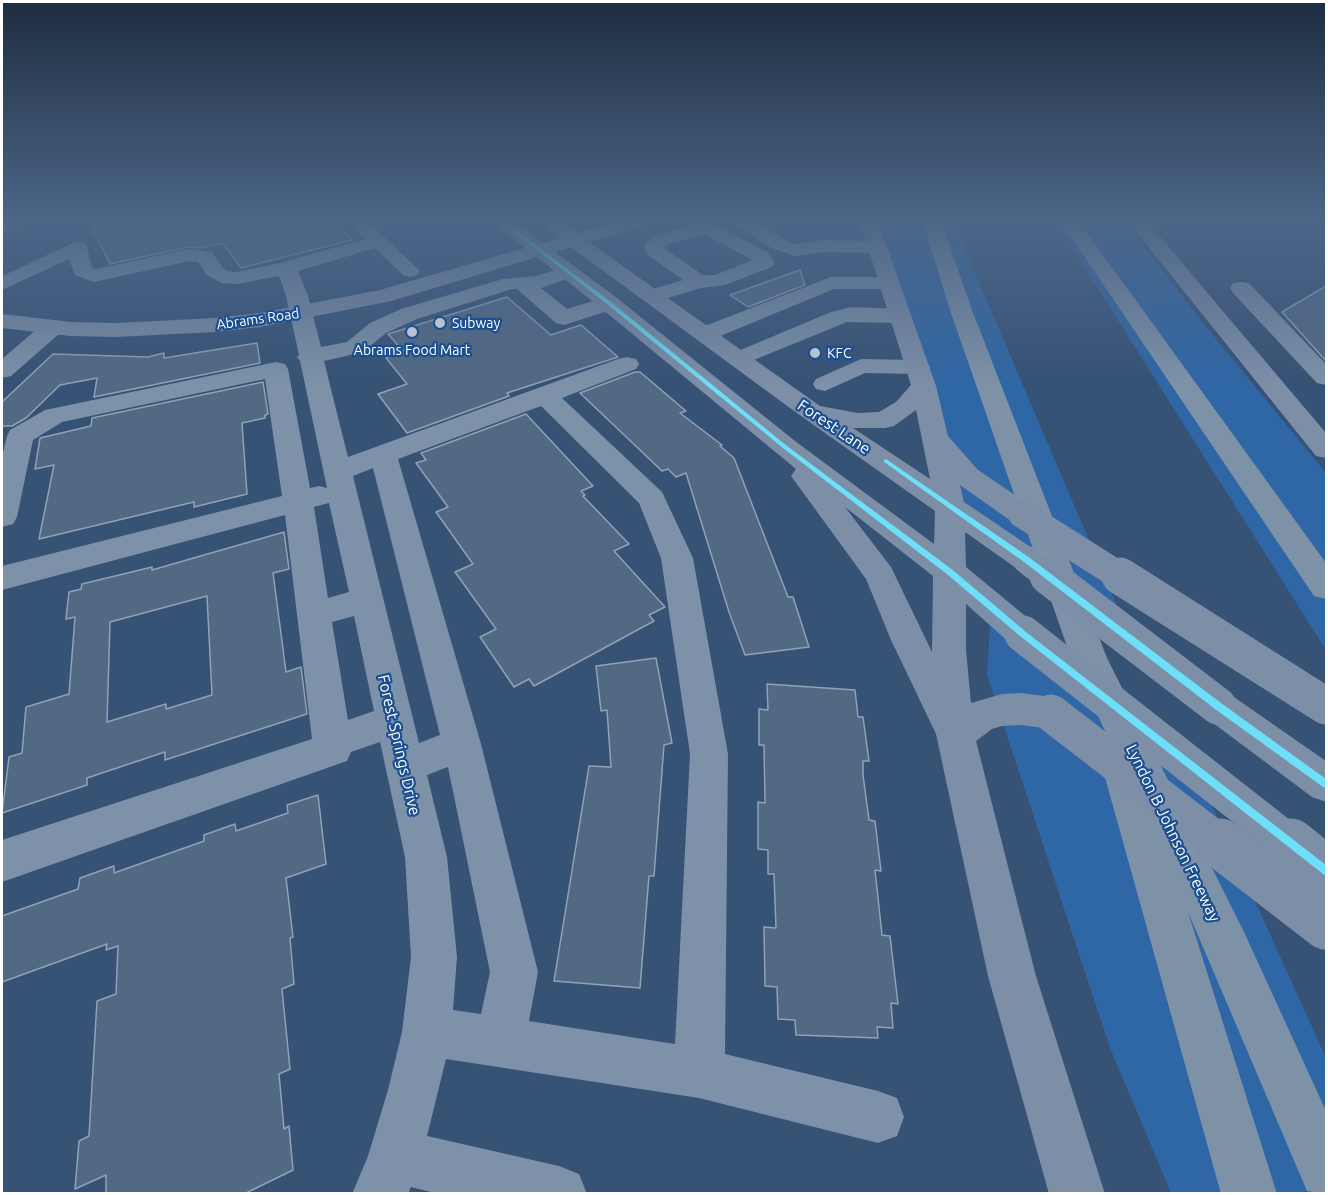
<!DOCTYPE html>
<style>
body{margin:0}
#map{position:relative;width:1328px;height:1195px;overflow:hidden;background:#365274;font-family:Ubuntu,sans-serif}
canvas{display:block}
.frame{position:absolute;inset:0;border:3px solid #fff;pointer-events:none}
</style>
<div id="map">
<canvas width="1328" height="1195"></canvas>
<div class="frame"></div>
</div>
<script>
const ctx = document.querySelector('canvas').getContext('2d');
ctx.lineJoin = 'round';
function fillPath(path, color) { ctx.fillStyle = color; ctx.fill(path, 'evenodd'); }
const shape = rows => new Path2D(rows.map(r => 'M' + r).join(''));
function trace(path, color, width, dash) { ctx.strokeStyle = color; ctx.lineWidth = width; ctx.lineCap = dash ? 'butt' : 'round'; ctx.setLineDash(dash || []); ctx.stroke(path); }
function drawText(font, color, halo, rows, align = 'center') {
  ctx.font = font + ' Ubuntu,sans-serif'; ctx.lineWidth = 4.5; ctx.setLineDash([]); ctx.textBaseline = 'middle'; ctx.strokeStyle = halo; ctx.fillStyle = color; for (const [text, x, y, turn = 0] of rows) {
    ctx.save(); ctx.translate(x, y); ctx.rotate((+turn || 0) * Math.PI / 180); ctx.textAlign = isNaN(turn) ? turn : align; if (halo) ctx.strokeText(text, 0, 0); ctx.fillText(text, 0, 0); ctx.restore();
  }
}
fillPath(shape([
 [880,219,952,219,1118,608,956,498],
 [1054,219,1123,219,1203,323,1326,473,1326,650],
 [990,623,1204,788,1326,1058,1326,1193,1171,1193,1110,1048,987,675]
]), '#2f66a5');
const building = shape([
 [88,219,331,219,352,240,241,268,223,243,200,248,189,247,110,264,88,219],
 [800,270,805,285,748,307,730,295,800,270],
 [1326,286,1326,361,1282,312,1326,286],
 [507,297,551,335,581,325,618,357,507,393,509,396,407,433,378,394,407,384,386,358,404,352,388,334,507,297],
 [257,343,260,363,94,397,97,378,60,385,26,418,12,426,2,426,2,402,53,354,148,357,164,353,164,358,257,343],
 [635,372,640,372,686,411,680,413,722,445,720,446,734,458,788,597,793,597,809,647,745,655,729,612,686,473,676,477,668,469,662,471,580,393,635,372],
 [263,382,268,414,265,415,265,418,242,423,247,494,194,507,194,502,39,539,54,465,35,469,40,438,91,426,92,418,263,382],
 [526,414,593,486,581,491,585,495,583,496,629,544,614,551,665,607,649,615,654,621,534,686,529,679,514,687,480,637,496,629,455,572,473,564,436,512,448,507,416,463,426,460,421,453,526,414],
 [284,532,289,569,273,573,286,672,301,667,307,714,165,760,165,752,87,778,87,785,2,813,9,757,22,753,26,707,69,694,75,617,66,619,69,592,81,589,82,584,152,567,152,570,284,532],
 [207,596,212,695,166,709,166,704,107,722,110,622,207,596],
 [656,658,672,743,664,745,654,876,649,876,640,988,554,981,589,766,611,767,607,710,601,711,596,666,656,658],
 [767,684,855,690,858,717,863,717,869,761,863,761,863,775,869,820,875,821,881,871,875,870,882,935,890,936,898,1004,891,1003,893,1028,877,1027,878,1038,796,1035,795,1020,778,1019,777,987,765,986,764,927,776,928,774,874,768,874,768,850,758,849,758,802,765,803,764,745,759,745,759,709,768,710,767,684],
 [318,795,326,864,286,878,293,937,290,938,294,984,282,989,290,1069,279,1074,284,1129,289,1126,293,1170,244,1194,106,1194,106,1175,75,1189,79,1141,89,1136,97,1001,116,994,118,946,106,950,107,944,2,982,2,916,78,889,80,878,114,866,114,873,204,841,204,835,235,824,236,831,288,813,287,805,318,795]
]);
fillPath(building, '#526984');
trace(building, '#92a2b6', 1.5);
fillPath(shape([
 [11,219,18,221,20,225,18,229,2,233,2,221,11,219],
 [347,219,366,219,420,271,417,275,410,277,403,275,375,248,298,271,308,296,321,347,347,342,370,323,401,309,503,279,536,276,568,266,575,268,578,272,575,276,541,288,567,309,609,296,617,298,620,303,617,308,564,325,556,323,517,289,512,289,417,319,386,333,363,352,324,361,348,457,618,359,627,357,636,359,639,364,636,369,562,398,662,492,693,558,728,754,725,1054,878,1091,897,1098,904,1117,897,1136,878,1143,699,1098,446,1059,427,1136,559,1166,579,1174,587,1194,439,1194,411,1187,408,1194,352,1194,368,1156,388,1090,402,1032,411,957,405,857,380,742,351,752,347,761,2,882,2,840,312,739,285,515,2,590,2,566,282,496,265,379,62,422,33,440,17,517,13,524,2,527,2,457,7,436,10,430,45,410,276,362,285,364,288,369,310,488,319,486,327,488,300,361,297,357,299,355,286,296,279,276,236,284,222,283,207,275,198,262,189,261,94,282,75,275,69,259,2,290,2,276,77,241,84,243,87,247,92,268,96,269,189,249,212,252,222,267,227,271,236,272,284,262,365,239,347,219],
 [541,406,639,503,661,558,690,754,675,1044,529,1021,538,972,481,744,398,459,541,406],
 [373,468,440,735,419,743,353,476,373,468],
 [329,503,349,592,328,598,314,507,329,503],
 [354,616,374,711,348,720,332,622,354,616],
 [448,767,490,972,481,1014,453,1010,457,957,447,857,427,775,448,767],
 [683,219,705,219,767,252,775,263,772,267,725,285,701,288,654,302,646,301,643,296,646,291,683,280,648,255,644,245,657,235,690,226,683,219],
 [704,234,753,260,715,275,703,275,664,248,671,243,704,234],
 [732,219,753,219,785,240,796,244,824,240,877,241,884,243,887,247,884,251,877,253,824,252,795,256,771,248,734,223,732,219],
 [831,277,889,277,896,279,900,283,896,287,889,289,834,289,713,339,705,341,697,339,693,334,697,329,831,277],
 [1241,282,1249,283,1326,364,1326,385,1317,383,1233,293,1230,288,1233,283,1241,282],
 [851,307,900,309,908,311,911,316,908,321,900,323,847,322,739,366,731,364,727,359,731,354,831,312,851,307],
 [52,321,60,323,63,328,60,333,11,376,2,378,2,359,44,323,52,321],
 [861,359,918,360,927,362,930,367,927,372,918,374,865,373,825,391,816,389,813,384,816,379,861,359]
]), '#7d92a8');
fillPath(shape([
 [490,219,510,219,543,243,559,238,536,219,557,219,577,233,627,219,655,219,653,223,589,242,820,406,858,413,879,412,896,402,911,385,859,219,877,219,936,386,948,436,978,470,1033,507,1037,514,1033,521,1022,524,1011,521,960,485,964,502,1038,552,1043,560,1038,568,1027,571,1016,568,965,532,966,567,1035,624,1040,634,1035,644,1023,648,1011,644,966,604,966,650,971,703,1002,694,1021,693,1051,697,1064,702,1070,713,1064,724,1051,729,1021,725,1002,726,992,729,976,741,1036,976,1105,1194,1049,1194,988,976,936,734,891,640,866,579,791,476,796,469,601,308,537,257,391,301,260,327,215,332,116,337,71,336,2,328,2,314,71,322,116,323,215,318,260,313,380,290,525,248,490,219],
 [571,247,794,411,935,511,934,544,795,441,617,298,555,252,571,247],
 [916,410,930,479,853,428,885,428,894,426,916,410],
 [845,507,933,576,932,652,891,567,845,507],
 [1126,219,1145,219,1326,433,1326,458,1316,456,1126,219],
 [1218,690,1231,695,1326,761,1326,802,1312,797,1205,717,1199,706,1205,695,1218,690]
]), '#7d8ea7');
fillPath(shape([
 [922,219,940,219,972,310,1107,658,1244,932,1326,1111,1326,1194,1307,1191,1188,912,1277,1194,1221,1194,1101,763,1107,751,1113,748,1071,658,950,310,922,219],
 [1059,219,1077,219,1326,563,1326,599,1314,596,1059,219]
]), '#7e92a7');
trace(shape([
 [1022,514,1123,578],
 [1027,560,1050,578]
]), '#7d8ea7', 28);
trace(shape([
 [1048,576,1218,706],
 [1120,576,1326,706],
 [1023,634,1292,845],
 [1051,713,1222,845]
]), '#7d8ea7', 37);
trace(shape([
 [1220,843,1326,925],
 [1291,843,1326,871]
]), '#7d8ea7', 49);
fillPath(shape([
 [497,219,501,219,611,302,787,446,954,571,1026,632,1326,865,1326,876,1323,874,1020,636,948,575,783,448,607,304,497,219],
 [886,459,1030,558,1221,703,1326,779,1326,788,1323,787,1215,709,1024,562,884,462,884,460,886,459]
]), '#6ddff8');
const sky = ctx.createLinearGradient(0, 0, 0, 386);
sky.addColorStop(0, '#1e2d40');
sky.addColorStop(0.57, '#4c6688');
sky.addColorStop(1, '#4c668800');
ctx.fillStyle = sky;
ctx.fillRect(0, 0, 1328, 386);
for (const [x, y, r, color] of [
 [440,323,6,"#b9c2ce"],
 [412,332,6,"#b9c2ce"],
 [815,353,6,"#b9c2ce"]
]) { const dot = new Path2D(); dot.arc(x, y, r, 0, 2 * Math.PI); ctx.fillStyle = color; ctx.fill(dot); trace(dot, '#1b4f8f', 2); }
drawText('14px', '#fff', '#1b4f8f', [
 ["Abrams Road",258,319,-8]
]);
drawText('14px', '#fff', '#1b4f8f', [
 ["Subway",452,323],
 ["Abrams Food Mart",412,350,"center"],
 ["KFC",827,353]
], 'left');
drawText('16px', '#fff', '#1b4f8f', [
 ["Forest Lane",834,427,34],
 ["Forest Springs Drive",399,745,77],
 ["Lyndon B Johnson Freeway",1173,833,64]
]);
</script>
